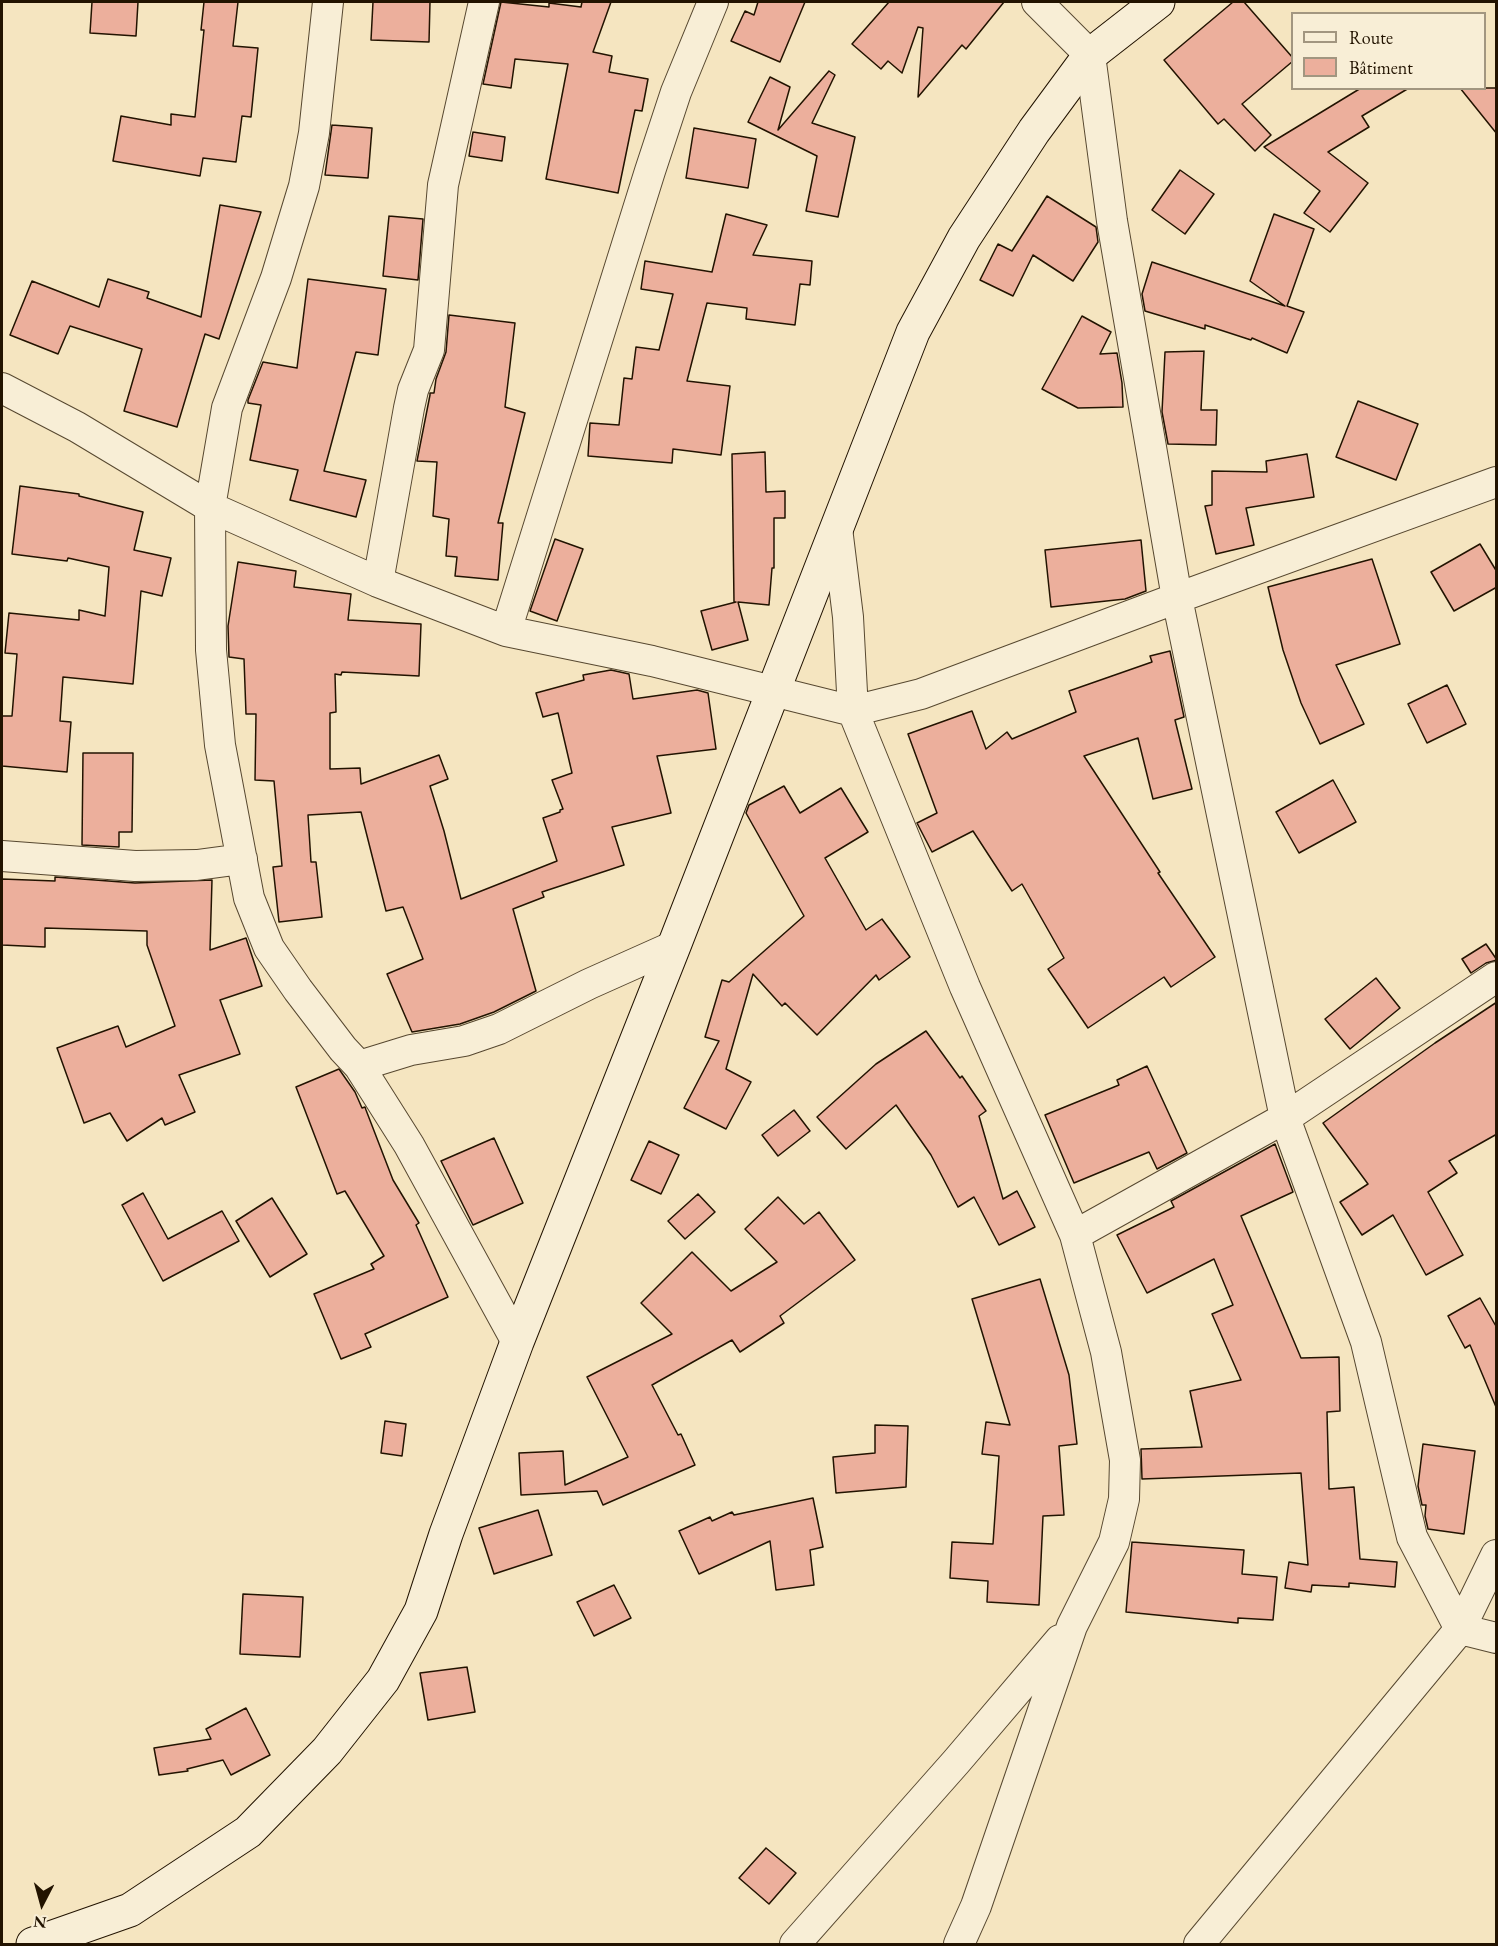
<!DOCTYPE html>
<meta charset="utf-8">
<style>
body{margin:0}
#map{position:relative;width:1498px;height:1946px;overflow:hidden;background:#f5e5c0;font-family:"EB Garamond",serif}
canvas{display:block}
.frame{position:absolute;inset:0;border:3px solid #221300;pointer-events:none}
.legend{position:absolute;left:1291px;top:12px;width:195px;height:78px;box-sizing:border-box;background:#f8eed6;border:2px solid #a29680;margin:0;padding:8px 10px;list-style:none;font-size:18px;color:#221300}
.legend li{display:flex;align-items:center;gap:12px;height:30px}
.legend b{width:30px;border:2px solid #a29680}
.north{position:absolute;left:12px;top:1874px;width:60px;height:60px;-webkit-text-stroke:4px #f8eed6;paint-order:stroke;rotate:186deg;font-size:16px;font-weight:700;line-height:24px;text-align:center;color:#221300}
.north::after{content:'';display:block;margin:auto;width:21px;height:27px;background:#221300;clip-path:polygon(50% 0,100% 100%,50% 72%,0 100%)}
</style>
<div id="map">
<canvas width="1498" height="1946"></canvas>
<div class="frame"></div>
<ul class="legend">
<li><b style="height:8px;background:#f8eed6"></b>Route</li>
<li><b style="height:16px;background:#ecaf9c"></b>Bâtiment</li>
</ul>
<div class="north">N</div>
</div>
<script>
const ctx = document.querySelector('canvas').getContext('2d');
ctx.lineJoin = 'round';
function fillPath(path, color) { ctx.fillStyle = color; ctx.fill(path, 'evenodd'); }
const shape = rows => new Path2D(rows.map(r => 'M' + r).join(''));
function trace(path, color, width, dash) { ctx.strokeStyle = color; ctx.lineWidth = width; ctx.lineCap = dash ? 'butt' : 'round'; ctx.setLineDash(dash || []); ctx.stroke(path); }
const building = shape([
 [92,2,138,2,136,36,90,33,92,2],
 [204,2,238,2,233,46,258,48,251,117,242,116,236,162,203,158,200,176,113,161,121,116,171,125,171,114,195,117,204,30,201,30,204,2],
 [373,2,430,2,429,42,371,40,373,2],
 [501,2,549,7,549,3,581,7,582,2,611,2,593,52,612,56,609,72,648,79,642,111,635,110,618,193,546,179,568,64,515,59,511,88,483,84,501,2],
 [758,2,805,2,780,62,731,41,745,11,754,15,758,2],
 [889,2,1004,2,966,49,962,45,918,97,923,28,918,27,902,73,888,61,881,69,852,44,889,2],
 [1233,2,1244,2,1293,58,1293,61,1242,104,1271,135,1255,151,1224,119,1218,124,1164,60,1233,2],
 [829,71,835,75,812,123,855,137,838,217,806,211,817,156,748,122,770,77,790,87,778,130,829,71],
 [1361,88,1409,88,1362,116,1369,127,1328,152,1368,183,1330,232,1304,213,1320,191,1264,147,1361,88],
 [1460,88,1497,88,1497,134,1460,88],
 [332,125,372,128,368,178,325,175,332,125],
 [694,128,756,139,748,188,686,178,694,128],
 [473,132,505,137,502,161,469,156,473,132],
 [1180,170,1214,194,1185,234,1152,210,1180,170],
 [1047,196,1096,227,1098,242,1073,281,1033,255,1013,296,980,280,998,244,1012,251,1047,196],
 [220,205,261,212,219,339,205,334,177,427,124,411,142,349,70,326,58,354,10,335,32,281,99,307,108,279,149,292,147,298,201,317,220,205],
 [726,214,767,225,753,255,812,261,810,285,800,284,795,325,746,319,747,308,707,303,687,381,730,386,721,455,673,449,672,463,588,456,590,423,619,425,624,378,632,379,636,347,659,350,673,294,641,289,645,261,712,272,726,214],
 [1274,214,1314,229,1287,306,1304,312,1287,353,1252,338,1251,340,1205,325,1205,329,1145,311,1142,294,1152,262,1285,306,1250,281,1274,214],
 [389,216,423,219,418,280,383,276,389,216],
 [308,279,386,289,378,355,356,352,324,471,366,480,356,517,290,500,298,470,250,460,261,405,248,403,248,400,263,362,297,368,308,279],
 [449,315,515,323,505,407,525,413,498,523,503,523,498,580,455,576,457,557,446,556,449,519,433,516,437,462,417,461,430,395,430,393,434,393,436,379,446,352,449,315],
 [1082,316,1111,332,1100,354,1117,353,1122,383,1123,407,1078,408,1042,389,1082,316],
 [1204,351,1201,410,1217,410,1216,445,1168,444,1162,412,1165,352,1204,351],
 [1358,401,1418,424,1396,480,1336,457,1358,401],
 [765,452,766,492,785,491,785,518,774,518,774,568,772,568,769,605,738,602,748,640,712,650,701,611,736,602,734,602,732,454,765,452],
 [1307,454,1314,497,1246,508,1254,545,1216,554,1205,506,1212,505,1212,471,1267,472,1266,461,1307,454],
 [20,486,79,494,79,496,143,512,134,550,171,558,162,596,141,591,133,684,63,677,60,721,71,722,67,772,2,766,2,716,12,716,17,654,5,653,9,613,79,620,79,610,105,616,109,567,68,558,67,561,12,554,20,486],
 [555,539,583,549,557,621,530,611,555,539],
 [1141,540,1146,591,1125,599,1051,607,1045,550,1141,540],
 [1480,544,1497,572,1497,587,1454,611,1431,572,1480,544],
 [1372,559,1400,644,1336,665,1364,724,1320,744,1301,703,1283,650,1268,587,1372,559],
 [238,562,296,571,294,587,351,594,348,620,421,624,419,676,342,672,341,675,335,674,336,712,330,713,330,769,360,768,361,784,439,755,448,779,430,786,444,831,461,899,557,861,543,818,560,812,560,810,563,809,552,780,572,773,558,713,543,717,536,693,584,680,583,675,611,670,629,674,633,699,697,690,708,693,716,749,657,756,671,813,612,827,624,865,542,892,544,897,513,909,536,991,494,1012,460,1024,412,1032,387,974,423,959,403,907,386,911,361,812,308,815,311,862,316,862,322,917,279,922,273,867,282,866,274,781,255,780,256,714,246,714,244,659,229,657,228,626,238,562],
 [1170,651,1184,717,1175,720,1192,789,1153,799,1138,738,1084,756,1160,872,1158,873,1215,957,1171,987,1164,977,1088,1028,1048,969,1064,958,1022,884,1012,891,973,831,932,852,917,823,937,813,908,734,972,711,986,749,1007,732,1012,739,1076,712,1069,691,1152,662,1150,656,1170,651],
 [1447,685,1466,724,1427,743,1408,704,1447,685],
 [83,753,133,753,132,832,119,832,119,847,82,845,83,753],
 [1333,780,1356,822,1299,853,1276,812,1333,780],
 [784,786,800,813,841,788,868,832,825,858,866,930,882,919,910,957,879,980,876,975,817,1035,785,1003,782,1006,753,974,726,1069,751,1082,726,1129,684,1108,719,1041,705,1037,722,980,729,982,804,916,746,813,749,805,784,786],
 [55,877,135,883,212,880,210,950,246,938,262,986,220,1000,240,1054,179,1075,195,1112,165,1125,162,1118,127,1141,110,1113,84,1123,57,1048,118,1026,126,1047,175,1026,147,945,147,931,45,928,45,947,2,945,2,879,55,881,55,877],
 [1486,944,1497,960,1486,963,1471,973,1462,959,1486,944],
 [1376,978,1400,1008,1350,1049,1325,1019,1376,978],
 [1497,1002,1497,1134,1449,1161,1457,1173,1428,1192,1463,1255,1426,1275,1393,1215,1362,1235,1340,1202,1368,1184,1323,1123,1435,1043,1497,1002],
 [926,1031,960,1078,962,1076,986,1111,979,1116,1003,1199,1017,1191,1035,1227,999,1245,974,1197,958,1207,931,1155,896,1105,846,1149,817,1117,876,1064,926,1031],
 [1147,1066,1187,1153,1157,1169,1149,1152,1074,1183,1045,1115,1119,1085,1117,1080,1147,1066],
 [339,1069,355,1092,362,1108,365,1107,366,1110,393,1180,419,1223,416,1225,448,1297,365,1334,371,1347,341,1359,314,1294,374,1269,371,1264,384,1256,345,1191,337,1194,296,1087,339,1069],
 [794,1110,810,1131,778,1156,762,1135,794,1110],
 [494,1138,523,1203,473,1225,441,1161,494,1138],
 [649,1141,679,1155,661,1194,631,1180,649,1141],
 [1275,1144,1293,1192,1241,1216,1301,1358,1339,1357,1340,1411,1327,1412,1329,1489,1354,1487,1360,1559,1397,1562,1395,1587,1349,1583,1349,1587,1312,1585,1311,1592,1285,1588,1289,1562,1308,1565,1301,1473,1142,1479,1141,1449,1202,1447,1190,1391,1241,1380,1212,1314,1233,1305,1214,1259,1147,1293,1117,1235,1174,1207,1171,1201,1275,1144],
 [143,1193,168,1239,222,1211,239,1241,163,1281,122,1205,143,1193],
 [698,1194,715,1212,685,1239,668,1221,698,1194],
 [778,1197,804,1224,819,1212,855,1260,780,1316,784,1323,740,1352,732,1340,652,1385,678,1435,681,1434,695,1465,603,1505,597,1491,521,1495,519,1453,563,1451,565,1485,628,1457,587,1377,672,1334,641,1303,692,1252,731,1291,777,1262,745,1229,778,1197],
 [272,1198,307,1254,270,1277,236,1221,272,1198],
 [1040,1279,1069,1375,1077,1444,1059,1446,1064,1515,1043,1516,1039,1605,987,1602,988,1581,950,1578,952,1542,993,1544,999,1456,982,1454,986,1422,1010,1425,972,1299,1040,1279],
 [1480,1298,1497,1328,1496,1407,1470,1345,1465,1348,1448,1316,1480,1298],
 [385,1421,406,1424,402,1456,381,1453,385,1421],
 [875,1425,908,1426,906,1487,836,1493,833,1457,875,1453,875,1425],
 [1423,1444,1475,1451,1464,1534,1428,1529,1425,1516,1426,1505,1422,1505,1418,1486,1423,1444],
 [813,1498,823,1547,810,1550,814,1585,776,1590,770,1541,699,1574,679,1531,710,1517,712,1521,732,1512,734,1515,813,1498],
 [538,1510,552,1555,494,1574,479,1528,538,1510],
 [1132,1542,1244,1550,1242,1574,1277,1577,1273,1620,1238,1618,1238,1623,1126,1612,1132,1542],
 [614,1585,631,1618,594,1636,577,1602,614,1585],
 [243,1594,303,1597,300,1657,240,1654,243,1594],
 [467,1667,475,1712,428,1720,420,1673,467,1667],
 [246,1708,270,1755,231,1775,223,1760,187,1769,188,1771,159,1775,154,1748,211,1739,206,1729,246,1708],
 [766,1848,796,1873,769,1904,739,1878,766,1848]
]);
fillPath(building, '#ecaf9c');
trace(building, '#221300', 1.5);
const street = shape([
 [328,2,314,133,304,186,276,278,227,408,210,507,211,650,220,745,249,898,269,948,298,990,343,1049,359,1066,411,1050,464,1041,499,1029,589,984,674,946],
 [713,2,676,92,650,171,506,631,652,661,853,711,921,694,1177,598,1112,221,1090,55,1037,2],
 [2,388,77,427,210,507,378,582,506,631],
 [1496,482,1177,598,1285,1118,1496,977],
 [837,528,848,617,853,711,965,987,1075,1235,1106,1352,1125,1460,1124,1499,1114,1542,1072,1626,976,1906,959,1944],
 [378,582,409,408,413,390,429,350,443,185,484,2],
 [2,856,135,866,197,865,242,859],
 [359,1066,409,1145,517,1342],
 [1075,1235,1285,1118,1366,1342,1412,1537,1460,1629,1496,1638],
 [795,1944,956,1762,1060,1640],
 [1199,1944,1460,1629,1496,1555]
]);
const secondary = shape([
 [33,1944,130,1910,248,1832,327,1751,383,1680,421,1611,446,1534,517,1342,674,946,913,332,964,238,1034,131,1090,55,1158,2]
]);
trace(street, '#574830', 32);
trace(secondary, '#221300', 35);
trace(street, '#f8eed6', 30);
trace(secondary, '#f8eed6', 33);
</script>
